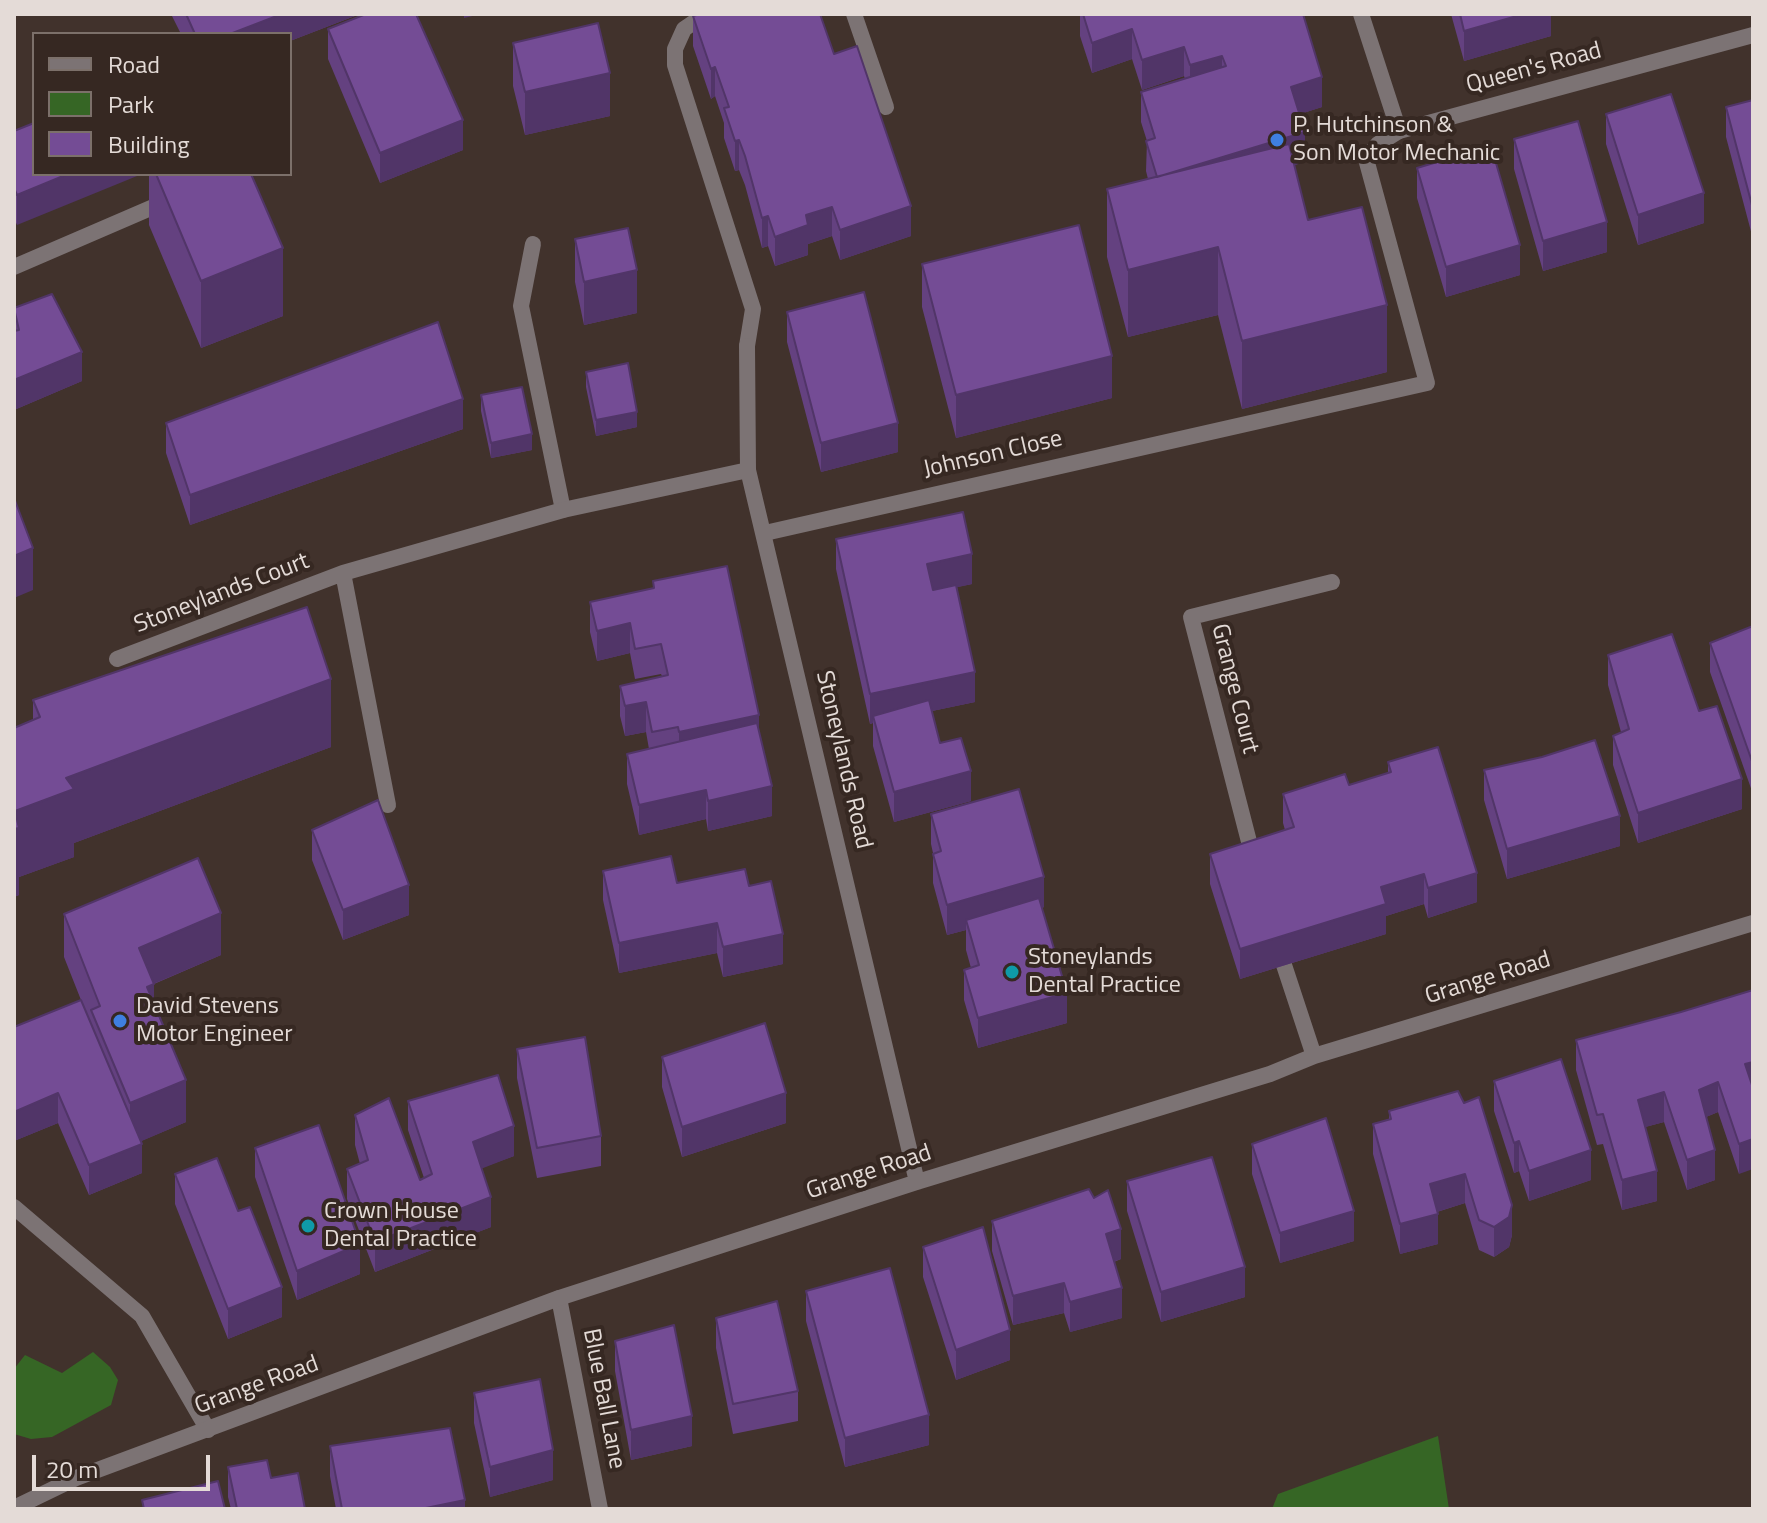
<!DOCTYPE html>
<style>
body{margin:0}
#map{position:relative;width:1767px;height:1523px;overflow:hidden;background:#41322c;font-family:"Titillium Web",sans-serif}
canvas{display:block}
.frame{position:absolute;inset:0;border:16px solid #e4dbd7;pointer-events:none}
.legend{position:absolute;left:32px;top:32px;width:260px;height:144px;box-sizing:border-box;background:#362822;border:2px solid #7c706a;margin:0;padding:10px 14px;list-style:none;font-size:24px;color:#e4dbd7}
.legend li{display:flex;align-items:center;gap:16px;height:40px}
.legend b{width:40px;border:2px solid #7c706a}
.scale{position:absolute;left:32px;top:1455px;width:178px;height:36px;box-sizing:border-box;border:4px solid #e4dbd7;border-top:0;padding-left:10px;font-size:24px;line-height:28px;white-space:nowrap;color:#e4dbd7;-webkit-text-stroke:6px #362822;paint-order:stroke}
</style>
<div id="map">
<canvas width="1767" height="1523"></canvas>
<div class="frame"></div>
<ul class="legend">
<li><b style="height:10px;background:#7c7374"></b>Road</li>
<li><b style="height:22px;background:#366625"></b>Park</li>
<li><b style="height:22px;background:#744c95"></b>Building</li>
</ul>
<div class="scale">20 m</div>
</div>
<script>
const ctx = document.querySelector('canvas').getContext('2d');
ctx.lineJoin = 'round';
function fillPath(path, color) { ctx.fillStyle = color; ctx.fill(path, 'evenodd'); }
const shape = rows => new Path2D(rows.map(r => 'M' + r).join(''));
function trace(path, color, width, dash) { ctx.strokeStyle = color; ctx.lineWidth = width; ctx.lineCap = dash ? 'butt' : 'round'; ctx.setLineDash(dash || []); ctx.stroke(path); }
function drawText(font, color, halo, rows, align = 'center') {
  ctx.font = font + ' "Titillium Web",sans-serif'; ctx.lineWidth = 8; ctx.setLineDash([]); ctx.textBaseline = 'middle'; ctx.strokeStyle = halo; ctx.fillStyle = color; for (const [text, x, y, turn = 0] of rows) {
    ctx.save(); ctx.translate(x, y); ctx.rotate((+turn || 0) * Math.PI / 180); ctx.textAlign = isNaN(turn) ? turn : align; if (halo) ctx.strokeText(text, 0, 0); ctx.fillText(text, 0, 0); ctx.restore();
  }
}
fillPath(shape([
 [93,1352,110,1367,118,1380,111,1405,52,1437,31,1439,14,1434,14,1369,25,1355,62,1373],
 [1438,1436,1449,1509,1272,1509,1278,1494]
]), '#366625');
trace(shape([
 [706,14,684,29,675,49,675,65,753,309,747,346],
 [854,14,886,107],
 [533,244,521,306,563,510],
 [765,533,1427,383,1366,159,1378,144,1399,131],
 [14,1207,142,1316,208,1430],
 [559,1298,600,1509]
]), '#7c7374', 16);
trace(shape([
 [1361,14,1399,131,1753,35],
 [14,267,167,201],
 [747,346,748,470,917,1182],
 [343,573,388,805],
 [117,659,343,573,563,510,748,470],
 [1254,861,1191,617,1332,582],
 [1284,965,1314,1056],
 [14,1508,76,1478,559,1298,917,1182,1270,1074,1314,1056,1753,923]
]), '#7c7374', 16);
fillPath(shape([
 [171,14,360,14,290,41,290,34,181,34],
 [1080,14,1303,14,1322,107,1300,114,1305,162,1294,165,1308,220,1387,372,1242,409,1218,315,1128,337,1107,257,1107,189,1148,179,1146,171,1147,141,1141,122,1141,92,1185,79,1184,76,1142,90,1132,59,1092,73,1080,36],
 [1451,14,1551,14,1551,36,1464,61],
 [693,16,834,54,911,236,840,260,832,236,808,244,808,255,775,266,768,246,762,248,745,185,739,170,735,171,724,138,724,123,715,96,711,99,693,46],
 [328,29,463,150,380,183,328,59],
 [513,43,610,116,525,135,513,86],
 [1753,100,1753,239,1726,137,1726,107],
 [1606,114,1704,223,1638,245,1606,144],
 [34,123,17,225,14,218,14,131],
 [1514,139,1607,252,1543,271,1514,169],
 [1417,168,1520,275,1446,297,1417,198],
 [149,174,251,174,283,316,201,348,149,225],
 [575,239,637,313,584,325,575,282],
 [922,264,1112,398,956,438,922,307],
 [14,308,82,381,14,410],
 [787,312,898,452,821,472,787,342],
 [586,372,637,427,596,436,586,387],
 [481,395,532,450,491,458,481,411],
 [166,423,463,429,190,525,166,453],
 [836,539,972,584,957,587,975,702,932,711,940,743,971,801,894,822,873,746,873,723,870,724,836,569],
 [653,581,759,732,772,816,708,831,706,819,639,835,627,784,627,754,649,749,646,732,625,736,620,716,620,686,662,676,661,674,635,679,630,653,597,661,590,632,590,602,653,588],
 [1753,626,1753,794,1710,672,1710,643],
 [1608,655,1699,711,1742,809,1638,843,1613,765,1613,736,1621,732,1608,685],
 [33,700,331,747,74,843,74,857,19,877,19,895,14,897,33,720],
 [1388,762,1477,902,1428,918,1424,904,1386,916,1386,934,1240,979,1210,884,1210,854,1285,830,1283,823,1283,794,1349,785,1388,773],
 [1484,770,1620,846,1507,879,1484,800],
 [931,814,1044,907,1042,908,1067,1023,978,1048,964,1000,964,970,971,968,966,950,966,930,947,935,933,883,933,853,931,844],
 [312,830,409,915,343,940,312,860],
 [603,871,677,883,749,886,783,964,723,977,717,953,619,973,603,900],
 [64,914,221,955,154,984,154,1003,186,1122,141,1141,142,1173,89,1195,58,1123,14,1141,81,1000,64,957],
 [1753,990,1739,1174,1718,1112,1706,1117,1715,1180,1687,1190,1664,1122,1645,1127,1657,1201,1622,1210,1603,1144,1597,1145,1576,1070,1576,1040,1681,1012],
 [517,1049,601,1136,601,1166,537,1178,517,1078],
 [662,1057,786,1123,682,1157,662,1087],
 [1494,1081,1591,1180,1529,1201,1519,1171,1514,1173,1494,1111],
 [1458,1091,1512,1235,1509,1247,1494,1257,1479,1250,1465,1203,1437,1212,1438,1244,1400,1254,1373,1154,1373,1124,1389,1119,1389,1111],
 [408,1101,514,1156,481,1168,491,1227,375,1272,347,1199,347,1169,360,1164,355,1145,355,1115,420,1180,424,1178,408,1130],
 [1252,1144,1354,1241,1280,1263,1252,1174],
 [255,1148,360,1274,297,1300,255,1177],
 [175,1174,238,1211,282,1317,228,1339,175,1204],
 [1127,1181,1245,1297,1161,1322,1127,1211],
 [992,1221,1121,1259,1114,1262,1122,1318,1070,1332,1064,1313,1013,1325,992,1251],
 [923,1247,1010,1360,956,1380,923,1277],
 [806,1291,929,1445,845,1467,806,1321],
 [716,1318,798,1391,798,1421,733,1434,716,1348],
 [615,1341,692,1446,631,1460,615,1371],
 [474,1393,553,1480,490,1497,474,1423],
 [330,1446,465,1509,336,1509,330,1476],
 [228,1467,271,1478,305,1509,231,1509,228,1497]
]), '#644180');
fillPath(shape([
 [282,14,360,14,290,41,290,34,230,34],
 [464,14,481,14,464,18],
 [1524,14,1551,14,1551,36,1464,61,1464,31],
 [1132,29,1132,59,1092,73,1092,43],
 [1184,47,1184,76,1142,90,1142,60],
 [1222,56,1222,86,1190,94,1190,65],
 [715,67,715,96,711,99,711,69],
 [610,73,610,116,525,135,525,92],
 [1322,77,1322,107,1291,117,1291,87],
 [463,120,463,150,380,183,380,153],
 [1305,132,1305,162,1157,207,1157,177],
 [739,140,739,170,735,171,735,141],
 [68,174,142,174,17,225,17,195],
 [1704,193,1704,223,1638,245,1638,215],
 [911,206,911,236,840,260,840,230],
 [832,207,832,236,808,244,808,255,775,266,775,237,806,215],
 [768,216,768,246,762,248,762,218],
 [1607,222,1607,252,1543,271,1543,241],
 [1520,245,1520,275,1446,297,1446,267],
 [1218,247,1218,315,1128,337,1128,270],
 [283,248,283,316,201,348,201,281],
 [637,270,637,313,584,325,584,282],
 [1387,305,1387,372,1242,409,1242,341],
 [82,352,82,381,14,410,14,380],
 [1112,356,1112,398,956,438,956,395],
 [463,399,463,429,190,525,190,495],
 [637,412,637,427,596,436,596,420],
 [898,423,898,452,821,472,821,443],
 [532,434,532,450,491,458,491,443],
 [33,548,33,590,14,598,14,556],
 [972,554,972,584,927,594,927,564],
 [630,623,630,653,597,661,597,631],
 [975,672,975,702,875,723,873,716,873,723,870,724,870,694],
 [331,679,331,747,74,843,74,857,19,877,19,895,14,897,14,829,15,811,66,778],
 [646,702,646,732,625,736,625,706],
 [759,715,759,745,679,762,679,732],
 [971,771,971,801,894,822,894,792],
 [1742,779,1742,809,1638,843,1638,813],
 [772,786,772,816,708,831,708,801],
 [706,790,706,819,639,835,639,805],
 [1620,816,1620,846,1507,879,1507,849],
 [1477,873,1477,902,1428,918,1428,888],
 [1424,874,1424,904,1386,916,1386,934,1240,979,1240,949,1381,887],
 [1044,877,1044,907,968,929,966,920,966,930,947,935,947,905],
 [409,885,409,915,343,940,343,910],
 [221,913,221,955,139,990,139,948],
 [717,923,717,953,619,973,619,943],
 [783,934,783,964,723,977,723,947],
 [154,984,154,1027,147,987],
 [1067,993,1067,1023,978,1048,978,1018],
 [1753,1062,1753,1092,1745,1064],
 [186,1080,186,1122,130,1146,130,1103],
 [1718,1082,1718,1112,1699,1120,1699,1090],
 [1664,1092,1664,1122,1638,1129,1638,1100],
 [58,1093,58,1123,14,1141,14,1112],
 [786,1093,786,1123,682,1157,682,1127],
 [514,1126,514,1156,473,1172,473,1142],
 [1753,1139,1753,1169,1739,1174,1739,1144],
 [1519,1141,1519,1171,1514,1173,1514,1143],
 [142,1144,142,1173,89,1195,89,1165],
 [1591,1150,1591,1180,1529,1201,1529,1171],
 [1715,1150,1715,1180,1687,1190,1687,1160],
 [1657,1171,1657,1201,1622,1210,1622,1180],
 [1465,1174,1465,1203,1430,1214,1430,1184],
 [491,1197,491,1227,375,1272,375,1242],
 [1512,1205,1512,1235,1509,1247,1494,1257,1494,1227],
 [1354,1211,1354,1241,1280,1263,1280,1233],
 [1438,1214,1438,1244,1400,1254,1400,1224],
 [1121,1229,1121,1259,1106,1264,1106,1234],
 [360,1244,360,1274,297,1300,297,1271],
 [1245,1267,1245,1297,1161,1322,1161,1292],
 [1064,1283,1064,1313,1013,1325,1013,1296],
 [282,1287,282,1317,228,1339,228,1309],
 [1122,1288,1122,1318,1070,1332,1070,1302],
 [1010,1330,1010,1360,956,1380,956,1350],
 [929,1415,929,1445,845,1467,845,1438],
 [692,1416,692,1446,631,1460,631,1430],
 [553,1450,553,1480,490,1497,490,1467],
 [465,1500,465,1509,421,1509]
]), '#513568');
const building = shape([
 [186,14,282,14,230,34,195,34,186,14],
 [366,14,416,14,463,120,380,153,328,29,366,14],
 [700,14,820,14,834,54,857,46,911,206,840,230,832,207,806,215,808,225,775,237,768,216,762,218,745,156,739,140,735,141,724,108,729,107,715,67,711,69,693,16,700,14],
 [1083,14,1303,14,1322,77,1291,87,1305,132,1157,177,1146,141,1155,138,1141,92,1226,66,1222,56,1190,65,1184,47,1142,60,1132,29,1092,43,1083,14],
 [1460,14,1524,14,1464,31,1460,14],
 [598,23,610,73,525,92,513,43,598,23],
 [1671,94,1704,193,1638,215,1606,114,1671,94],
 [1753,100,1753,209,1726,107,1753,100],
 [1578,121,1607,222,1543,241,1514,139,1578,121],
 [34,123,34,174,68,174,17,195,14,188,14,131,34,123],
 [1289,144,1308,220,1362,207,1387,305,1242,341,1218,247,1128,270,1107,189,1289,144],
 [1491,146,1520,245,1446,267,1417,168,1491,146],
 [156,174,251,174,283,248,201,281,156,174],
 [1079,225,1112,356,956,395,922,264,1079,225],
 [628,228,637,270,584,282,575,239,628,228],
 [864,292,898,423,821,443,787,312,864,292],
 [52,294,82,352,14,380,14,331,19,330,14,308,52,294],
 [438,322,463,399,190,495,166,423,438,322],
 [628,363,637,412,596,420,586,372,628,363],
 [522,387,532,434,491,443,481,395,522,387],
 [14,498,33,548,14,556,14,498],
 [963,512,972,554,927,564,933,590,956,585,975,672,870,694,836,539,963,512],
 [727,566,759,715,679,732,678,727,652,732,646,702,625,706,620,686,668,675,661,644,635,649,630,623,597,631,590,602,654,588,653,581,727,566],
 [307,607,331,679,66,778,74,789,15,811,19,828,14,829,14,728,40,717,33,700,307,607],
 [1753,626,1753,764,1710,643,1753,626],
 [1672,634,1699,711,1717,706,1742,779,1638,813,1613,736,1629,729,1608,655,1672,634],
 [929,700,940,743,961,738,971,771,894,792,873,716,929,700],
 [757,723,772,786,708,801,706,790,639,805,627,754,757,723],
 [1595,740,1620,816,1507,849,1484,770,1542,757,1595,740],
 [1438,747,1477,873,1428,888,1424,874,1381,887,1386,904,1240,949,1210,854,1294,827,1283,794,1345,774,1349,785,1391,772,1388,762,1438,747],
 [1019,789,1044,877,947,905,933,854,941,851,931,814,1019,789],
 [378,800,409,885,343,910,312,830,378,800],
 [671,856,677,883,745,869,749,886,771,881,783,934,723,947,717,923,619,943,603,871,671,856],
 [198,858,221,913,139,948,154,984,147,987,186,1080,130,1103,91,1010,100,1006,64,914,198,858],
 [1039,898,1067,993,978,1018,964,970,979,965,966,920,1039,898],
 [1753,990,1753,1062,1745,1064,1753,1088,1753,1139,1739,1144,1718,1082,1699,1090,1715,1150,1687,1160,1664,1092,1638,1100,1657,1171,1622,1180,1603,1114,1597,1115,1576,1040,1681,1012,1753,990],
 [81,1000,142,1144,89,1165,58,1093,14,1112,14,1027,81,1000],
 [765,1023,786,1093,682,1127,662,1057,765,1023],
 [585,1037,601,1136,537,1148,517,1049,585,1037],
 [1561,1059,1591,1150,1529,1171,1519,1141,1514,1143,1494,1081,1561,1059],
 [498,1075,514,1126,473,1142,491,1197,375,1242,347,1169,368,1160,355,1115,389,1098,420,1180,432,1174,408,1101,498,1075],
 [1458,1091,1464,1103,1479,1097,1512,1205,1509,1217,1494,1227,1479,1220,1465,1174,1430,1184,1438,1214,1400,1224,1373,1124,1391,1119,1389,1111,1458,1091],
 [1326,1118,1354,1211,1280,1233,1252,1144,1326,1118],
 [319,1125,360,1244,297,1271,255,1148,319,1125],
 [1212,1157,1245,1267,1161,1292,1127,1181,1212,1157],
 [217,1158,238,1211,250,1207,282,1287,228,1309,175,1174,217,1158],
 [1089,1189,1094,1198,1108,1190,1121,1229,1106,1234,1122,1288,1070,1302,1064,1283,1013,1296,992,1221,1089,1189],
 [983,1227,1010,1330,956,1350,923,1247,983,1227],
 [890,1268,929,1415,845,1438,806,1291,890,1268],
 [777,1301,798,1391,733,1404,716,1318,777,1301],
 [674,1325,692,1416,631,1430,615,1341,674,1325],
 [540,1379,553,1450,490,1467,474,1393,540,1379],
 [450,1428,465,1500,421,1509,342,1509,330,1446,450,1428],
 [267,1460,271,1478,298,1473,305,1509,237,1509,228,1467,267,1460],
 [218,1481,225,1509,144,1509,142,1500,218,1481]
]);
fillPath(building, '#744c95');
trace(building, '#513568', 2);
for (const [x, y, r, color] of [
 [1277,140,8,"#3f7fe0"],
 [1012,972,8,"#0f9aa8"],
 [120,1021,8,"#3f7fe0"],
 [308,1226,8,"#0f9aa8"]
]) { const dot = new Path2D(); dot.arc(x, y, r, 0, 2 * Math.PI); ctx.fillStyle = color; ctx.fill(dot); trace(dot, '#362822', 3); }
drawText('24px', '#e4dbd7', '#362822', [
 ["Queen's Road",1534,69,-15],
 ["Johnson Close",993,455,-13],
 ["Stoneylands Court",222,594,-21],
 ["Grange Court",1234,689,76],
 ["Stoneylands Road",843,760,77],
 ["Grange Road",1488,979,-17],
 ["Grange Road",869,1173,-18],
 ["Grange Road",257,1386,-20],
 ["Blue Ball Lane",603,1399,79]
]);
drawText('24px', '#e4dbd7', '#362822', [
 ["P. Hutchinson &",1293,126],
 ["Son Motor Mechanic",1293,154],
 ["Stoneylands",1028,958],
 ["Dental Practice",1028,986],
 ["David Stevens",136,1007],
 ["Motor Engineer",136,1035],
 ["Crown House",324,1212],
 ["Dental Practice",324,1240]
], 'left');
</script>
